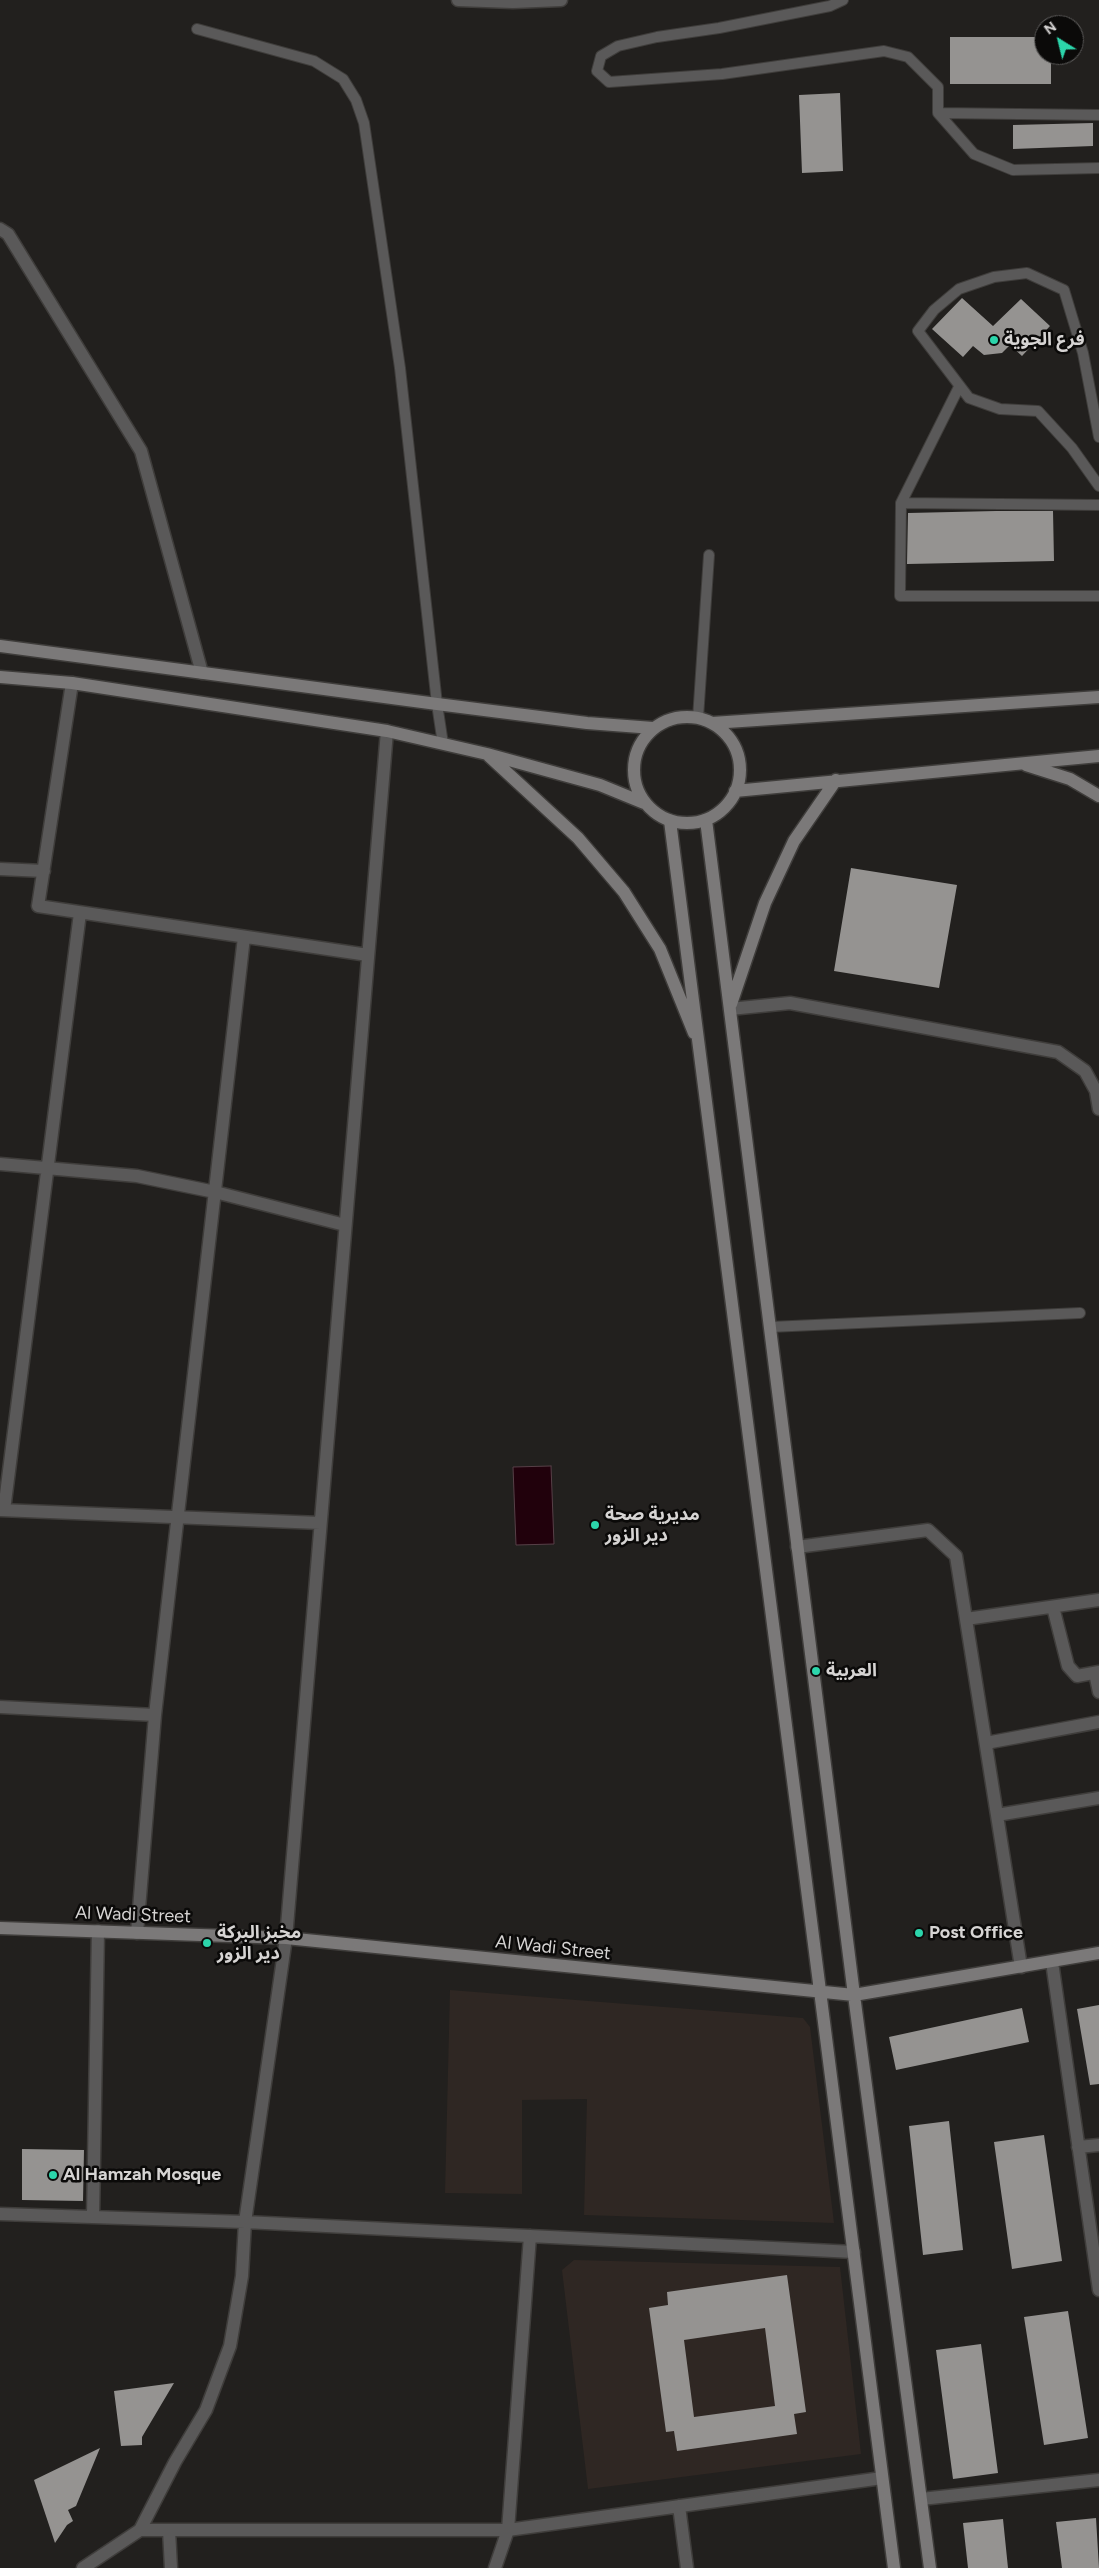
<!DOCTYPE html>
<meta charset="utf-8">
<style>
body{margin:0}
#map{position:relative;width:1099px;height:2568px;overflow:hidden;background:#22201e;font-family:Figtree,sans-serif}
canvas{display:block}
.north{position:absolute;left:1034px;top:15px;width:50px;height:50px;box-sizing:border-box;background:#0b0a09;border:1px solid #5c5b5a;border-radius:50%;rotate:324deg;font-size:14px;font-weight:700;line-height:20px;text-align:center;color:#d6d4d3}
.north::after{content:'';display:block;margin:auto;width:18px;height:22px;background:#2cd5ab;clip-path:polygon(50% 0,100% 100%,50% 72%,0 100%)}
</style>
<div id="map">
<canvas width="1099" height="2568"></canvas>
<div class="north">N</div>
</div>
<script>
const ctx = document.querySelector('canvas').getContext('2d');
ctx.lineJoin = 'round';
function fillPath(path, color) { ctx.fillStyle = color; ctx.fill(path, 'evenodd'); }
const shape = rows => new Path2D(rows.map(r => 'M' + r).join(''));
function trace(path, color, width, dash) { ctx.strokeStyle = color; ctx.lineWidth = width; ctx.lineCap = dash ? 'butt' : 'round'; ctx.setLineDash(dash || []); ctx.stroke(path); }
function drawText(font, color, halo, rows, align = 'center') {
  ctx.font = font + ' Figtree,"Noto Sans Arabic",sans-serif'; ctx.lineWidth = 5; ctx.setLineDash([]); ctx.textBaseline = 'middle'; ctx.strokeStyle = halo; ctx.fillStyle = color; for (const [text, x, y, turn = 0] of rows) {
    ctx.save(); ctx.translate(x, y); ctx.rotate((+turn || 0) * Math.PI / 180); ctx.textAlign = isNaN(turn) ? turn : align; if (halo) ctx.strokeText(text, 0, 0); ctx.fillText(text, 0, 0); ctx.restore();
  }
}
fillPath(shape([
 [450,1990,803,2018,810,2027,834,2223,584,2215,587,2099,522,2100,522,2194,445,2193],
 [574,2260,840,2267,861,2454,588,2489,562,2270]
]), '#2f2723');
const water = shape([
 [551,1466,554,1544,516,1545,513,1467,551,1466]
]);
fillPath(water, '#21010c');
trace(water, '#574048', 1);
fillPath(shape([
 [950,37,1044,37,1044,55,1051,55,1051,84,950,84],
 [840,93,843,171,802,173,799,95],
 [1093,123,1093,146,1013,149,1013,125],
 [962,298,993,326,1021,299,1050,326,1022,356,1010,345,1002,353,984,355,973,346,963,357,932,329],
 [996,511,1053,511,1054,561,907,564,908,513],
 [851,868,957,885,939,988,834,971],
 [1099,2005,1099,2084,1090,2085,1077,2009],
 [1022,2008,1029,2042,896,2070,889,2037],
 [949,2121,963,2250,923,2255,909,2126],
 [1044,2135,1062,2261,1012,2269,994,2142],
 [22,2149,84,2150,83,2201,22,2200],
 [787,2275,806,2412,794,2414,797,2434,677,2451,674,2431,666,2432,649,2308,668,2305,667,2292],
 [765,2328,775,2406,694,2417,684,2340],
 [1068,2311,1088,2438,1044,2445,1024,2317],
 [981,2344,998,2473,953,2479,936,2350],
 [174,2383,142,2437,142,2445,121,2446,114,2391],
 [100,2448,76,2506,68,2510,73,2521,67,2525,55,2543,34,2480],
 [1096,2518,1099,2568,1062,2568,1056,2522],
 [1003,2519,1008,2568,968,2568,963,2523]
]), '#959391');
const lane = shape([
 [843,0,830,6,719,28,657,37,618,46,601,56,597,71,609,82,722,74,884,51,908,57,938,87,938,113,974,154,1013,170,1099,168],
 [197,29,314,61,343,79,356,100,364,123,400,368,437,704,443,744],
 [938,113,1099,115],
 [959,387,901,503,1099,505],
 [1099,437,1083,353,1064,290,1027,273,994,277,959,289,934,310,918,331,969,398,1000,409,1038,411,1072,448,1099,486],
 [901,503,900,596,1099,596],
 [698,718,709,555],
 [770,1327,1080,1313]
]);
const street = shape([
 [458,0,513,2,561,0],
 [0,229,8,234,141,451,202,673],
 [72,683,38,906,368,955],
 [0,869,44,871],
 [730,1009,790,1003,1058,1052,1085,1071,1096,1091,1099,1109],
 [0,1164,137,1176,215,1192,345,1225],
 [0,1510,320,1523],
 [4,1510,80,913],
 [797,1547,928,1530,956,1556,1021,1967],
 [1053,1607,1068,1666,1077,1676,1099,1672],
 [966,1619,1099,1600],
 [1095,1673,1099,1692],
 [0,1707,155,1715],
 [986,1743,1099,1722],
 [997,1815,1099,1798],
 [137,1933,155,1715,244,937],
 [1052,1962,1099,2290],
 [1078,2147,1099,2145],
 [0,2214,245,2222,854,2252],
 [93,2217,98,1931],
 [921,2499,1099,2480],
 [679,2506,687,2568],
 [140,2530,508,2530,882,2478],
 [169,2530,171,2568],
 [83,2568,140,2530,175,2462,206,2410,230,2346,242,2276,245,2222,286,1938,387,731],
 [495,2568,508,2530,530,2236]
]);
const secondary = shape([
 [0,646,437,704,587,723,653,728],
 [0,677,72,683,387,731,487,754,600,785,644,803],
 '634 770a53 53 0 1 1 106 0a53 53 0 1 1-106 0Z',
 [712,723,1099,697],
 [489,756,578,838,624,892,660,949,694,1033],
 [1026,765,1070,779,1099,796],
 [735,791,1099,756],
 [706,820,854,1995,930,2568],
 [670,821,894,2568],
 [731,1004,765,903,794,841,836,780],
 [0,1928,286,1938,854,1995,1099,1953]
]);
trace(lane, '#3f3d3b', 12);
trace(street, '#3f3d3b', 15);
trace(secondary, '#3f3d3b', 15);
trace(lane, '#5a5959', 10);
trace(street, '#5a5959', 12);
trace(secondary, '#7b7979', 12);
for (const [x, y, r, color] of [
 [994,340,5,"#2cd5ab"],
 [595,1525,5,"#2cd5ab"],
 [816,1671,5,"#2cd5ab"],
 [919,1933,5,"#2cd5ab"],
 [207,1943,5,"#2cd5ab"],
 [53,2175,5,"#2cd5ab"]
]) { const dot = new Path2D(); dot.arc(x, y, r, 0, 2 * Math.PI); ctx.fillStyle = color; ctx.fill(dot); trace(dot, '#0b0a09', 2); }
drawText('bold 18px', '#d6d4d3', '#0b0a09', [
 ["فرع الجوية",1004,340],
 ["مديرية صحة",605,1515],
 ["دير الزور",605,1536],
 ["العربية",826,1671],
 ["مخبز البركة",217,1933],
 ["دير الزور",217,1954],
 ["Post Office",929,1933],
 ["Al Hamzah Mosque",63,2175]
], 'left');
drawText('18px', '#d6d4d3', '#0b0a09', [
 ["Al Wadi Street",133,1915,2],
 ["Al Wadi Street",553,1948,6]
]);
</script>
